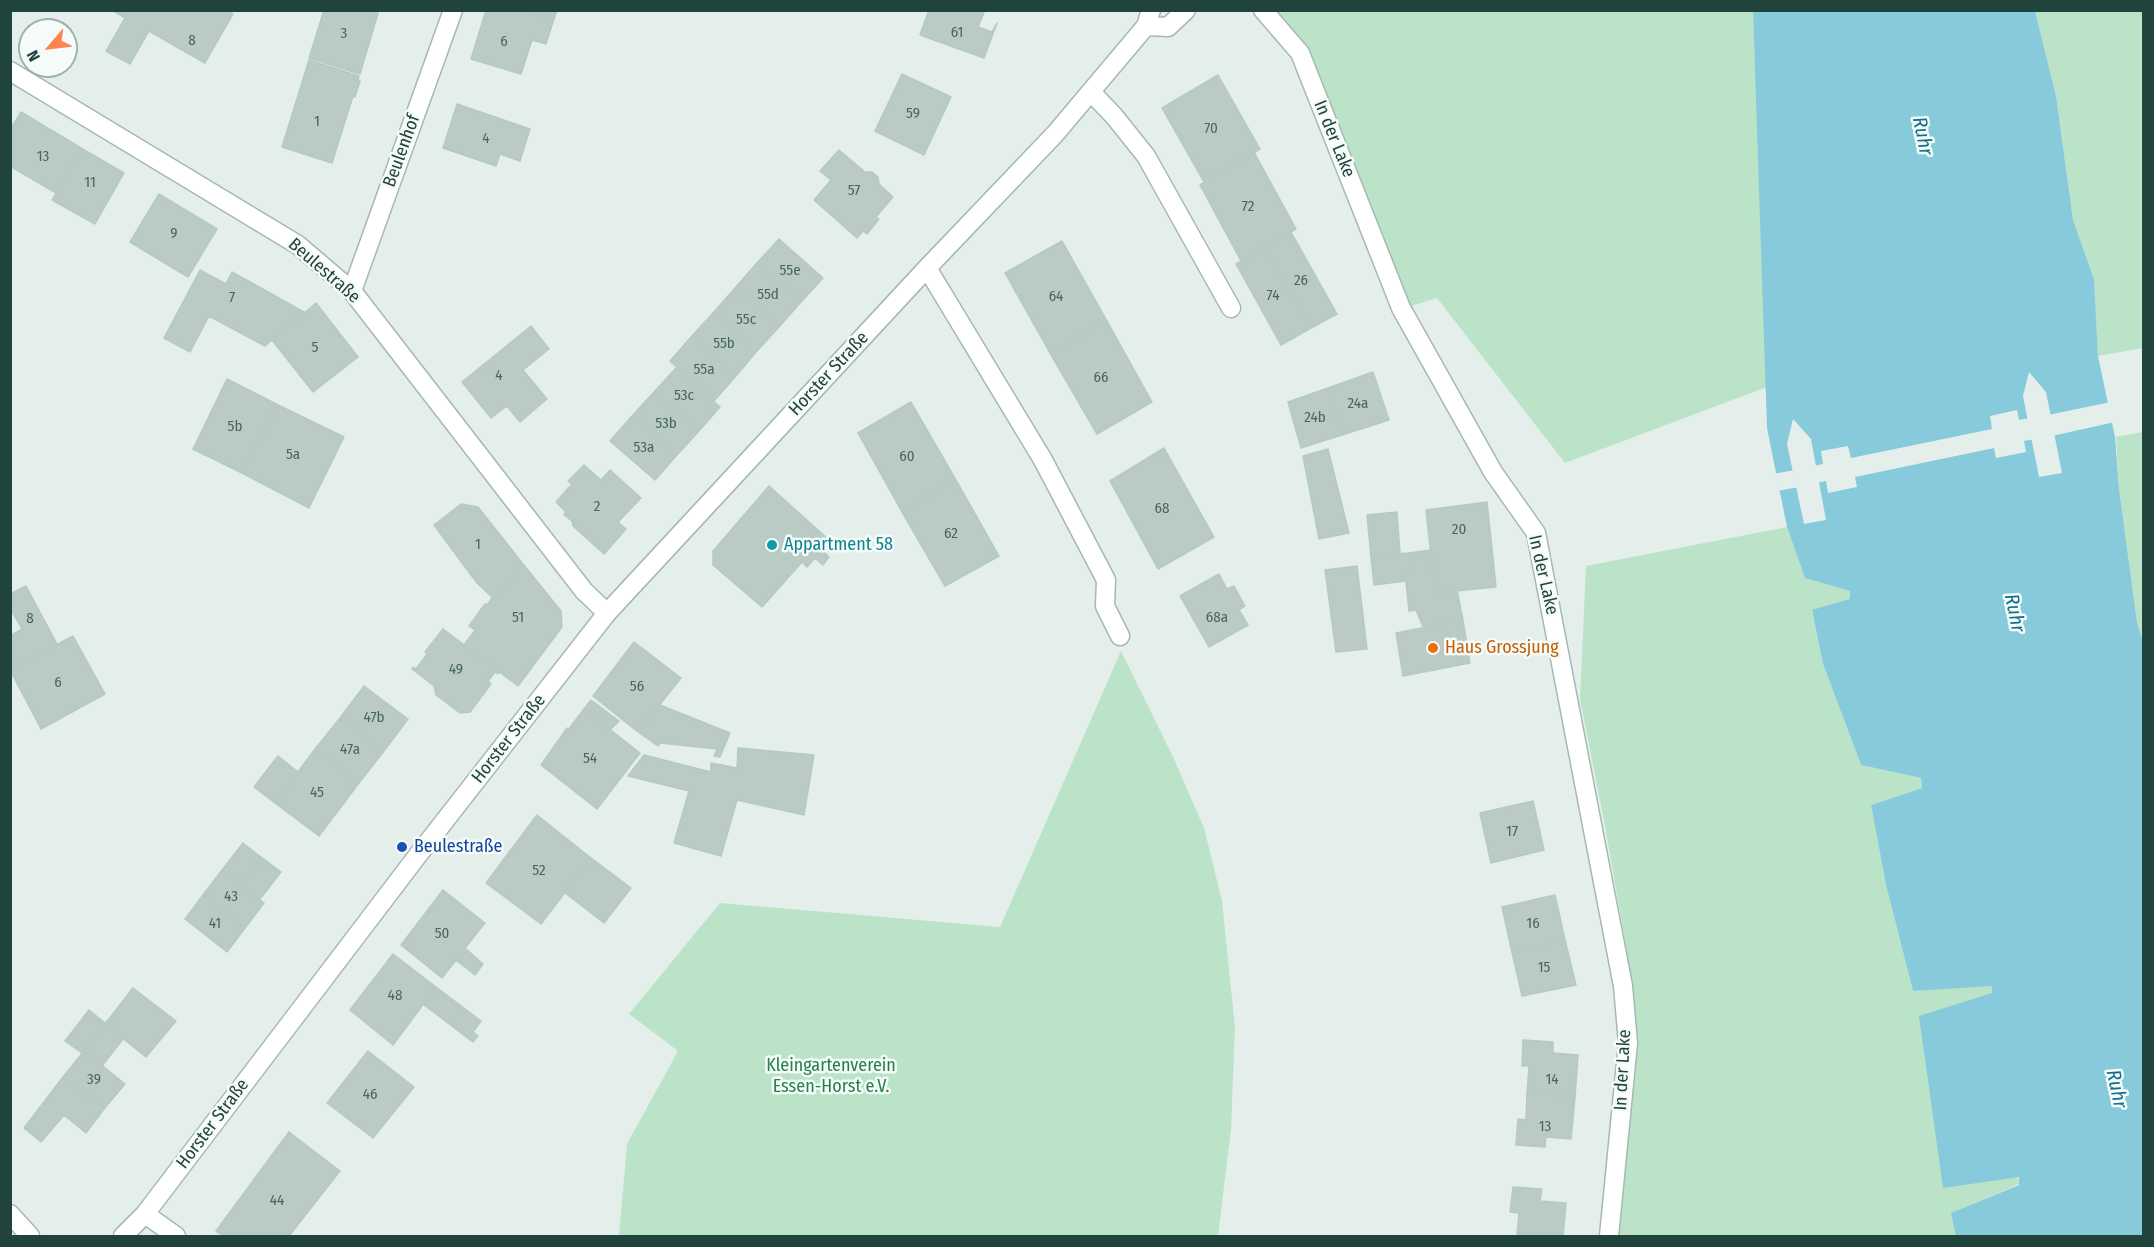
<!DOCTYPE html>
<meta charset="utf-8">
<style>
body{margin:0}
#map{position:relative;width:2154px;height:1247px;overflow:hidden;background:#e4efeb;font-family:"Fira Sans Condensed",sans-serif}
canvas{display:block}
.frame{position:absolute;inset:0;border:12px solid #20443c;pointer-events:none}
.north{position:absolute;left:18px;top:18px;width:60px;height:60px;box-sizing:border-box;background:#f5fbf8;border:2px solid #a0b2ad;border-radius:50%;rotate:242deg;font-size:16px;font-weight:700;line-height:24px;text-align:center;color:#20443c}
.north::after{content:'';display:block;margin:auto;width:21px;height:27px;background:#ff8452;clip-path:polygon(50% 0,100% 100%,50% 72%,0 100%)}
</style>
<div id="map">
<canvas width="2154" height="1247"></canvas>
<div class="frame"></div>
<div class="north">N</div>
</div>
<script>
const ctx = document.querySelector('canvas').getContext('2d');
ctx.lineJoin = 'round';
function fillPath(path, color) { ctx.fillStyle = color; ctx.fill(path, 'evenodd'); }
const shape = rows => new Path2D(rows.map(r => 'M' + r).join(''));
function trace(path, color, width, dash) { ctx.strokeStyle = color; ctx.lineWidth = width; ctx.lineCap = dash ? 'butt' : 'round'; ctx.setLineDash(dash || []); ctx.stroke(path); }
function drawText(font, color, halo, rows, align = 'center') {
  ctx.font = font + ' "Fira Sans Condensed",sans-serif'; ctx.lineWidth = 5; ctx.setLineDash([]); ctx.textBaseline = 'middle'; ctx.strokeStyle = halo; ctx.fillStyle = color; for (const [text, x, y, turn = 0] of rows) {
    ctx.save(); ctx.translate(x, y); ctx.rotate((+turn || 0) * Math.PI / 180); ctx.textAlign = isNaN(turn) ? turn : align; if (halo) ctx.strokeText(text, 0, 0); ctx.fillText(text, 0, 0); ctx.restore();
  }
}
fillPath(shape([
 [1271,11,1753,11,1767,387,1565,463,1437,298,1408,307],
 [2035,11,2143,11,2143,348,2098,356,2094,279,2073,220,2056,96],
 [2143,432,2143,642,2137,622,2119,489,2116,437],
 [1787,527,1805,578,1850,591,1851,599,1812,611,1823,664,1861,765,1921,778,1922,788,1871,805,1886,885,1913,991,1992,985,2019,1184,1952,1213,1956,1236,1619,1236,1637,1045,1633,987,1605,826,1580,699,1586,566],
 [1121,651,1174,759,1204,828,1222,901,1235,1028,1231,1129,1218,1236,619,1236,627,1144,678,1051,629,1014,720,903,1000,927]
]), '#bbe3c7');
fillPath(shape([
 [1753,11,2035,11,2056,96,2073,220,2094,279,2098,356,2115,437,2119,489,2137,622,2143,642,2143,1236,1956,1236,1951,1213,2019,1185,2019,1177,1943,1188,1919,1016,1992,993,1992,986,1913,991,1886,885,1871,805,1922,788,1921,778,1861,765,1823,664,1812,610,1850,599,1850,591,1805,578,1787,527,1767,428],
 [2029,372,2046,392,2062,473,2039,477,2023,396],
 [1793,419,1811,439,1826,520,1804,524,1787,444]
]), '#86cadb');
fillPath(shape([
 [2111,402,2115,422,2052,436,2048,415],
 [2017,410,2019,420,2030,418,2035,439,2024,441,2026,452,1996,458,1994,448,1855,477,1857,487,1828,493,1826,481,1816,483,1813,466,1823,464,1821,451,1848,446,1851,458,1992,429,1990,416],
 [1795,470,1799,487,1777,491,1773,474]
]), '#e4efeb');
const building = shape([
 [112,10,228,10,233,14,205,63,149,31,130,64,106,51,125,18,112,10],
 [324,10,379,10,360,74,309,58,324,10],
 [486,10,524,10,554,19,546,44,532,40,521,74,471,59,486,10],
 [524,10,557,10,554,19,524,10],
 [929,10,985,10,978,27,992,32,997,23,984,58,920,35,929,10],
 [309,60,359,76,358,80,360,81,355,97,353,96,332,163,282,147,309,60],
 [902,74,951,97,924,155,875,131,902,74],
 [1218,75,1260,149,1204,182,1162,108,1218,75],
 [457,104,530,129,520,161,500,154,496,166,443,148,457,104],
 [21,112,81,148,56,193,10,166,10,130,21,112],
 [81,148,124,173,95,224,52,200,81,148],
 [839,150,865,172,872,172,878,177,879,184,893,197,876,217,879,219,867,234,863,231,857,238,814,200,831,180,820,171,839,150],
 [1254,152,1296,229,1241,261,1200,185,1254,152],
 [159,194,217,229,188,277,130,242,159,194],
 [1291,232,1337,314,1311,328,1265,248,1291,232],
 [779,239,823,278,801,302,756,264,779,239],
 [1062,241,1107,321,1050,353,1005,273,1062,241],
 [1265,248,1311,328,1281,345,1236,264,1265,248],
 [756,264,801,302,779,327,735,288,756,264],
 [200,270,226,284,232,272,304,312,265,346,209,316,190,352,164,338,200,270],
 [735,288,779,327,757,351,713,313,735,288],
 [316,303,358,357,313,392,272,340,316,303],
 [713,313,757,351,736,376,691,337,713,313],
 [1107,321,1152,402,1097,434,1050,353,1107,321],
 [531,326,549,349,523,370,547,399,520,422,507,406,491,418,462,382,531,326],
 [691,337,736,376,714,401,670,361,691,337],
 [676,368,720,407,699,431,654,392,676,368],
 [1373,372,1389,420,1342,435,1328,388,1373,372],
 [227,379,278,405,242,473,193,449,227,379],
 [1328,388,1342,435,1301,448,1288,402,1328,388],
 [654,392,699,431,677,455,632,416,654,392],
 [911,402,956,480,902,512,858,433,911,402],
 [278,405,344,437,309,508,242,473,278,405],
 [632,416,677,455,655,480,610,441,632,416],
 [1164,448,1214,537,1158,569,1110,481,1164,448],
 [1328,449,1349,533,1319,539,1303,456,1328,449],
 [584,465,601,480,610,470,641,498,618,522,626,529,604,554,573,526,572,521,564,515,566,512,556,502,572,484,568,481,584,465],
 [956,480,999,556,945,586,902,512,956,480],
 [769,486,829,540,822,550,829,557,823,565,815,558,807,567,802,562,762,607,713,565,713,551,769,486],
 [1487,502,1496,587,1435,593,1426,510,1487,502],
 [461,504,478,507,523,564,494,599,477,583,434,525,461,504],
 [1397,512,1400,554,1371,557,1367,515,1397,512],
 [1431,550,1435,593,1457,590,1463,620,1423,627,1416,610,1409,611,1405,573,1411,572,1408,553,1431,550],
 [1408,553,1411,572,1405,573,1405,581,1374,585,1371,557,1408,553],
 [523,564,561,611,562,627,518,686,464,645,475,630,469,626,485,604,487,605,492,598,494,599,523,564],
 [1357,566,1367,649,1336,652,1325,570,1357,566],
 [1219,574,1227,589,1234,586,1245,606,1239,610,1248,625,1209,647,1180,596,1219,574],
 [26,586,57,644,10,670,10,636,22,629,10,608,10,594,26,586],
 [1463,620,1470,663,1403,676,1396,633,1463,620],
 [443,629,500,672,498,674,495,672,488,681,491,684,470,712,460,713,436,695,434,686,412,669,413,667,416,669,427,654,425,652,443,629],
 [73,636,105,694,41,729,10,670,73,636],
 [634,642,681,678,638,732,593,696,634,642],
 [364,686,408,719,384,751,340,718,364,686],
 [591,700,619,721,611,729,584,709,591,700],
 [660,705,730,733,720,757,714,756,717,749,660,743,658,746,638,732,660,705],
 [584,709,640,753,597,809,541,765,567,728,568,730,584,709],
 [340,718,384,751,359,783,315,749,340,718],
 [738,748,814,755,804,815,737,800,721,856,674,843,689,791,628,776,644,755,711,772,711,763,737,768,738,748],
 [315,749,359,783,319,836,275,803,315,749],
 [278,756,298,772,275,803,254,787,278,756],
 [1533,801,1544,850,1491,863,1480,813,1533,801],
 [537,815,591,858,541,924,486,883,537,815],
 [243,843,261,857,241,884,222,870,243,843],
 [261,857,281,872,260,899,241,884,261,857],
 [591,858,631,888,604,923,565,893,591,858],
 [222,870,264,903,245,928,203,895,222,870],
 [443,890,485,923,465,948,483,964,475,975,456,960,442,978,401,945,443,890],
 [203,895,245,928,227,952,185,919,203,895],
 [1555,895,1565,940,1512,952,1502,907,1555,895],
 [1565,940,1576,985,1522,996,1512,952,1565,940],
 [393,954,436,987,393,1045,350,1010,393,954],
 [436,987,481,1021,473,1032,478,1036,473,1042,424,1005,436,987],
 [133,988,176,1021,146,1057,105,1024,133,988],
 [89,1010,105,1023,82,1053,65,1041,89,1010],
 [105,1024,123,1039,102,1066,84,1051,105,1024],
 [1523,1040,1553,1042,1553,1053,1578,1055,1575,1097,1527,1093,1529,1066,1522,1066,1523,1040],
 [84,1051,125,1084,104,1109,63,1077,84,1051],
 [368,1051,414,1087,373,1138,327,1103,368,1051],
 [63,1077,104,1109,86,1133,64,1115,41,1142,24,1128,63,1077],
 [1527,1093,1575,1097,1571,1139,1546,1137,1545,1147,1516,1145,1518,1119,1526,1120,1527,1093],
 [289,1132,340,1171,289,1236,224,1236,216,1231,289,1132],
 [1513,1187,1542,1189,1540,1201,1566,1203,1563,1236,1517,1236,1519,1213,1510,1212,1513,1187]
]);
fillPath(building, '#b9cbc4');
trace(building, '#b5cac2', 1.5);
const lane = shape([
 [1091,92,1114,116,1146,156,1231,308],
 [145,1214,176,1236]
]);
const street = shape([
 [1263,10,1300,53,1401,308,1493,472,1536,533,1623,986,1628,1043,1609,1236],
 [1146,26,1168,27,1186,10],
 [10,71,298,245,352,291,584,591,607,613],
 [927,268,1043,460,1106,580,1105,606,1120,636],
 [352,291,453,10],
 [10,1214,30,1236],
 [123,1236,145,1214,418,855,607,613,927,268,1055,134,1146,26,1151,10]
]);
trace(lane, '#a5b8b3', 21);
trace(street, '#a5b8b3', 21);
trace(lane, '#fff', 18);
trace(street, '#fff', 18);
for (const [x, y, r, color] of [
 [772,545,6,"#0f9aa8"],
 [1433,648,6,"#e8710a"],
 [402,847,6,"#1a4fb4"]
]) { const dot = new Path2D(); dot.arc(x, y, r, 0, 2 * Math.PI); ctx.fillStyle = color; ctx.fill(dot); trace(dot, '#f5fbf8', 2); }
drawText('15px', '#46665e', null, [
 ["61",957,33],
 ["3",344,34],
 ["8",192,41],
 ["6",504,42],
 ["59",913,114],
 ["1",317,122],
 ["70",1211,129],
 ["4",486,139],
 ["13",43,157],
 ["11",90,183],
 ["57",854,191],
 ["72",1248,207],
 ["9",174,234],
 ["55e",790,271],
 ["26",1301,281],
 ["55d",768,295],
 ["74",1273,296],
 ["64",1056,297],
 ["7",232,298],
 ["55c",746,320],
 ["55b",724,344],
 ["5",315,348],
 ["55a",704,370],
 ["4",499,376],
 ["66",1101,378],
 ["53c",684,396],
 ["24a",1358,404],
 ["24b",1315,418],
 ["53b",666,424],
 ["5b",235,427],
 ["53a",644,448],
 ["5a",293,455],
 ["60",907,457],
 ["2",597,507],
 ["68",1162,509],
 ["20",1459,530],
 ["62",951,534],
 ["1",478,545],
 ["51",518,618],
 ["68a",1217,618],
 ["8",30,619],
 ["49",456,670],
 ["6",58,683],
 ["56",637,687],
 ["47b",374,718],
 ["47a",350,750],
 ["54",590,759],
 ["45",317,793],
 ["17",1512,832],
 ["52",539,871],
 ["43",231,897],
 ["41",215,924],
 ["16",1533,924],
 ["50",442,934],
 ["15",1544,968],
 ["48",395,996],
 ["39",94,1080],
 ["14",1552,1080],
 ["46",370,1095],
 ["13",1545,1127],
 ["44",277,1201]
]);
drawText('18px', '#20443c', '#f5fbf8', [
 ["In der Lake",1334,139,68],
 ["Beulenhof",402,151,-70],
 ["Beulestraße",324,271,41],
 ["Horster Straße",829,374,-47],
 ["In der Lake",1543,575,77],
 ["Horster Straße",509,739,-52],
 ["In der Lake",1623,1070,-87],
 ["Horster Straße",213,1124,-53]
]);
drawText('18px', '#0d838f', '#f5fbf8', [
 ["Appartment 58",784,545]
], 'left');
drawText('18px', '#c56008', '#f5fbf8', [
 ["Haus Grossjung",1445,648]
], 'left');
drawText('18px', '#164399', '#f5fbf8', [
 ["Beulestraße",414,847]
], 'left');
drawText('18px', '#25804c', '#f5fbf8', [
 ["Kleingartenverein",831,1066],
 ["Essen-Horst e.V.",831,1087]
]);
drawText('italic 20px', '#126f89', '#f5fbf8', [
 ["Ruhr",1922,136,79],
 ["Ruhr",2014,613,79],
 ["Ruhr",2116,1089,78]
]);
</script>
